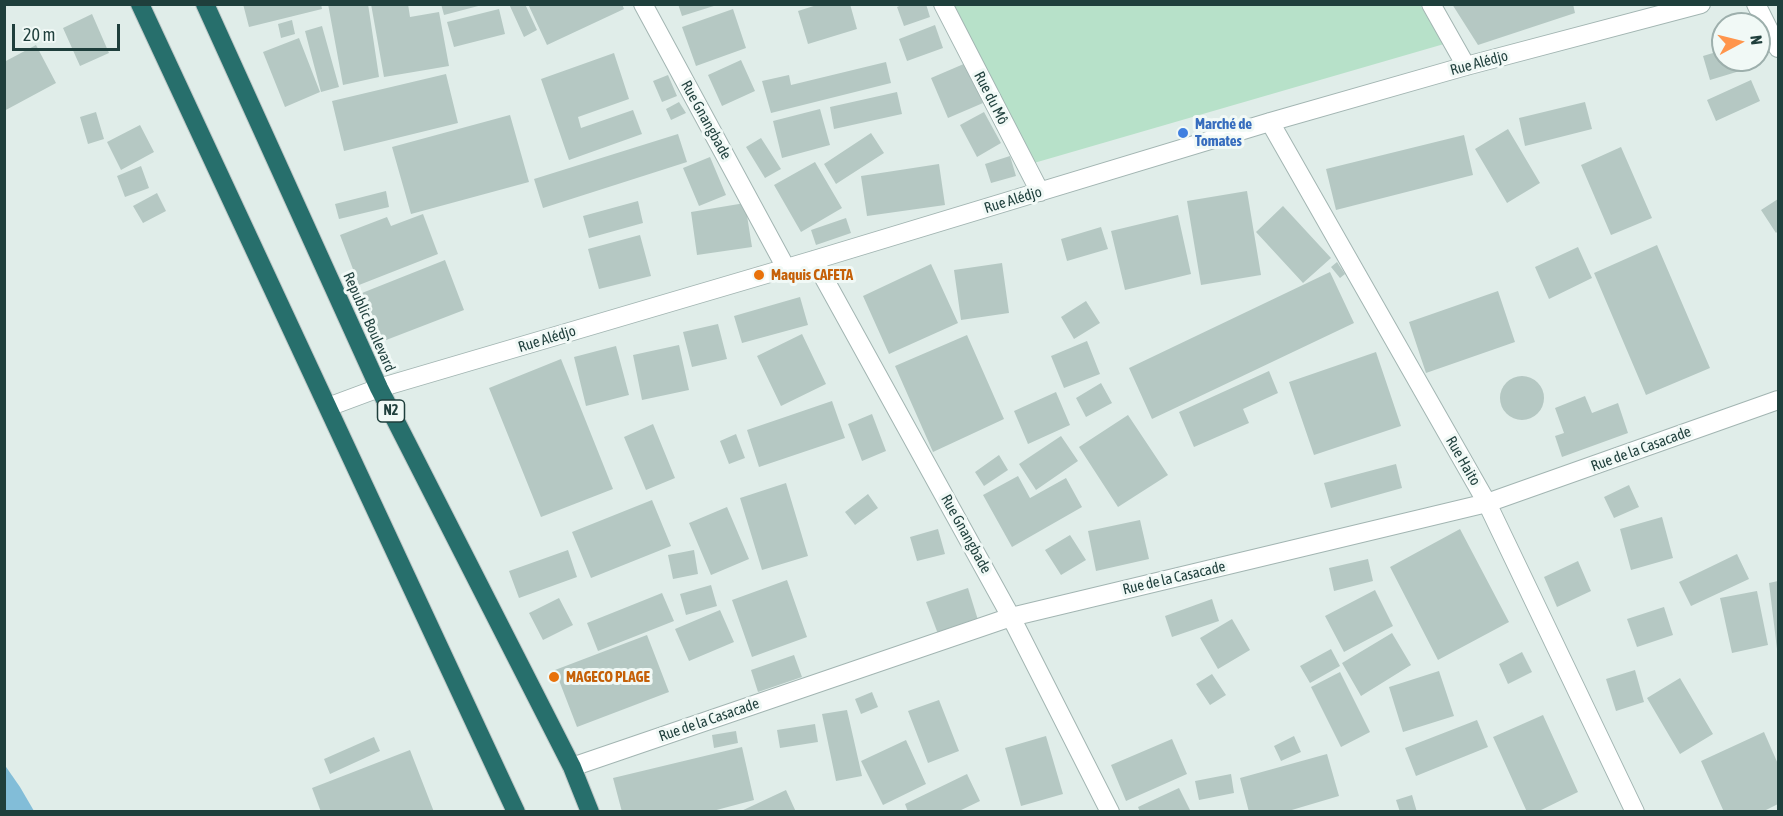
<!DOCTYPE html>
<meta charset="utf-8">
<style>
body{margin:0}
#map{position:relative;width:1783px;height:816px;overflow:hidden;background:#e0ede9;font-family:"Asap Condensed",sans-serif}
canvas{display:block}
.frame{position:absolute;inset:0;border:6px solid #1f3f3c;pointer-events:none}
.north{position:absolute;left:1711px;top:12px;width:60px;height:60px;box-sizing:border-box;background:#f1f9f6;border:2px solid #9dafac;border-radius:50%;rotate:83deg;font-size:16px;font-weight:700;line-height:24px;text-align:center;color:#1f3f3c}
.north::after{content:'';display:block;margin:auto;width:21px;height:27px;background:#ff954c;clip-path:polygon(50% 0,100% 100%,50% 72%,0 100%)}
.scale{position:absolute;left:12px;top:24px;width:108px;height:27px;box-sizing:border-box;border:3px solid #1f3f3c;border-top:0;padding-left:8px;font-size:18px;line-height:21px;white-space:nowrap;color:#1f3f3c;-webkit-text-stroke:4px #f1f9f6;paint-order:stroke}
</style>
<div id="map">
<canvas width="1783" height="816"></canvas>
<div class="frame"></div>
<div class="north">N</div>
<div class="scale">20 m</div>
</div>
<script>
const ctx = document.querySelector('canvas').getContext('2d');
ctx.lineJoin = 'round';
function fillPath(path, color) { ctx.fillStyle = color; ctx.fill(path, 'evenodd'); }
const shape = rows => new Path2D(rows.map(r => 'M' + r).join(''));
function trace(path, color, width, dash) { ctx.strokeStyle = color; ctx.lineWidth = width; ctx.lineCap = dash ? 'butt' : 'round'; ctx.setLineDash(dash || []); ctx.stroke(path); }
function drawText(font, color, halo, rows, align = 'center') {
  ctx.font = font + ' "Asap Condensed",sans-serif'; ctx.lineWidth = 6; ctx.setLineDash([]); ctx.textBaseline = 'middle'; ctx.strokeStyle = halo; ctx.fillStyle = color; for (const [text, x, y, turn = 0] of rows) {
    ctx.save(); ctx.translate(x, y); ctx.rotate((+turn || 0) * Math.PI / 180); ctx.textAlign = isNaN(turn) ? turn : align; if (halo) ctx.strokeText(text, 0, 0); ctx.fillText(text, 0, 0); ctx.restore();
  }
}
fillPath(shape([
 [951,5,1420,5,1444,44,1034,163]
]), '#b7e1c9');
fillPath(shape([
 [4,764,20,787,34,811,5,811]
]), '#82bdd8');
fillPath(shape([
 [243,4,321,4,322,9,249,27],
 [328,4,368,4,379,77,343,85],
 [371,4,408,4,410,17,439,12,449,66,384,77],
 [441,4,481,4,482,5,444,15],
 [509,4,525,4,537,30,524,37],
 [528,4,622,4,624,9,547,45],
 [678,4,717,4,717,5,682,16],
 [820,4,850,4,857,29,808,44,798,11],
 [904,4,926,4,930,17,904,26,897,7],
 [1452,4,1573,4,1575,13,1478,45],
 [499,9,505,34,454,47,447,22],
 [733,9,746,48,696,66,682,27],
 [92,14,109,53,80,66,63,28],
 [292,20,295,34,281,38,278,24],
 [935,25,943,48,907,61,899,39],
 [322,26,339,87,321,92,305,31],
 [299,38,320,92,285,107,263,52],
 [36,45,56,83,4,111,4,62],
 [1723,50,1723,60,1740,60,1743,70,1710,80,1703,56],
 [614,53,629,99,578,117,581,128,633,110,642,134,569,160,541,79],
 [741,60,755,91,722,106,708,75],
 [886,62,891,83,771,113,762,81,789,75,791,85],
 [966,63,983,103,948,118,931,78],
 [446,74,458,123,344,151,332,101],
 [668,75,677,96,662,102,653,81],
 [1751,80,1760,101,1716,121,1707,100],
 [897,92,902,114,834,129,830,107],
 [679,102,686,113,671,120,666,109],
 [1585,102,1592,129,1525,146,1519,118],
 [820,109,830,145,782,158,773,121],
 [96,112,104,139,88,144,80,117],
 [984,112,1001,143,977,157,960,125],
 [510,115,529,182,411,214,392,147],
 [140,125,154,152,121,170,107,142],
 [1508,129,1540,183,1507,203,1475,149],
 [871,133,884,153,836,184,824,164],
 [678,134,687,162,543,208,534,179],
 [1464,135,1473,175,1336,210,1326,169],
 [761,138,781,169,765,178,746,147],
 [1621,147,1652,218,1611,235,1581,165],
 [1010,156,1016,176,991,183,985,164],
 [710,157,726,195,699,206,683,168],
 [815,162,842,208,801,232,774,185],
 [939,164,945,205,867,216,861,176],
 [141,166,149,188,125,197,117,176],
 [386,191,389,207,339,219,335,204],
 [1247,191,1261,275,1201,285,1187,201],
 [157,193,166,211,143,223,133,206],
 [1778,199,1778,231,1776,233,1761,210],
 [638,201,643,223,589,238,583,216],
 [745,203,752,247,697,255,691,212],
 [1283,206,1331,258,1303,283,1256,232],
 [423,214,438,254,359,285,340,235,387,217,391,226],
 [1178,215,1191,274,1125,290,1111,231],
 [846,218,851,233,816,245,811,230],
 [1101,227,1108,249,1067,261,1061,239],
 [640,235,651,276,599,289,588,249],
 [1657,245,1710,368,1646,395,1594,273],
 [1578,247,1592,278,1549,299,1535,267],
 [445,260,464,310,381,342,362,293],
 [1337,262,1345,274,1340,278,1331,267],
 [1002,263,1009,313,961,320,954,270],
 [931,264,958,323,889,354,863,296],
 [1330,272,1354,323,1152,419,1129,368],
 [1498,291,1515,342,1426,373,1409,322],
 [800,297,808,325,742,343,734,316],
 [1086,301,1100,323,1074,339,1061,317],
 [718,324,727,359,692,367,683,332],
 [802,334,826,384,781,406,757,356],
 [967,335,1004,419,933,452,895,366],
 [1087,341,1100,374,1064,388,1051,356],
 [679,345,689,390,642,400,633,355],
 [616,346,629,395,586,406,574,357],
 [1376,352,1401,426,1314,455,1289,382],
 [561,359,613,489,541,517,489,388],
 [1269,371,1278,393,1243,409,1249,423,1194,447,1179,412],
 '1500 398a22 22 0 1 1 44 0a22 22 0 1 1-44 0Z',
 [1101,383,1112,403,1086,417,1076,398],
 [1056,392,1070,425,1028,444,1014,411],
 [1585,396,1592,413,1618,403,1628,433,1562,457,1555,436,1564,433,1555,408],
 [832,401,845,438,759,467,747,430],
 [872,414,886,451,862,461,848,424],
 [1128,415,1168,475,1118,507,1079,447],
 [653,424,675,478,646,490,624,437],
 [736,434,745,458,729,464,720,441],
 [1061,436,1078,461,1036,490,1019,464],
 [999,455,1008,470,984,486,975,472],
 [1396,464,1402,488,1331,508,1324,483],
 [1018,476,1030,498,1066,478,1082,507,1012,547,983,495],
 [786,483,808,556,762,570,740,498],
 [1629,485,1639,507,1614,518,1604,497],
 [868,494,878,508,855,525,845,512],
 [652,500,671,546,591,578,572,532],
 [727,507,749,559,711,575,689,523],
 [1662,517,1673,558,1631,570,1620,529],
 [1140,520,1149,559,1096,571,1088,531],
 [938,529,945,554,917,561,910,537],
 [1460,529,1509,622,1438,660,1390,567],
 [1070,535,1086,560,1061,575,1045,550],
 [568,550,577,577,519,598,509,571],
 [694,550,698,574,673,579,668,555],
 [1737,554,1749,579,1691,606,1679,582],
 [1368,559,1373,581,1334,591,1329,568],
 [1578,561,1591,591,1557,607,1544,577],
 [787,580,807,637,752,657,732,600],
 [1778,581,1778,649,1777,649,1769,583],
 [711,585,717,606,686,615,680,594],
 [968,588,978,620,938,634,926,602],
 [1375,590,1393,626,1344,652,1325,616],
 [1757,591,1768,645,1732,653,1720,598],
 [662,593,674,621,598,651,587,623],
 [559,598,573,625,543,640,529,613],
 [1212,599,1219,621,1172,637,1165,616],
 [1664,607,1673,635,1637,647,1627,619],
 [720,610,734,642,689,661,675,629],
 [1232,619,1250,650,1218,669,1200,638],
 [1392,633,1411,665,1361,696,1342,663],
 [647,635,669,692,577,727,555,670],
 [1331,649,1340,666,1310,683,1300,666],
 [1522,652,1532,672,1508,684,1499,664],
 [794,655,802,677,758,692,751,670],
 [1635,670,1644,702,1616,711,1606,679],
 [1439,671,1454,716,1403,732,1389,687],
 [1340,672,1370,732,1341,747,1311,687],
 [1212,674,1226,695,1210,705,1196,684],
 [1680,678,1713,734,1680,754,1647,698],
 [872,692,878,707,861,714,855,699],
 [939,700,959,751,928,763,908,711],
 [847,710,862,776,836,781,822,714],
 [1543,715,1578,792,1537,812,1527,812,1493,737],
 [1477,720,1488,747,1416,776,1405,748],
 [815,724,818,742,780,748,777,730],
 [736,731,738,743,714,748,712,735],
 [1764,732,1778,764,1778,804,1762,812,1724,812,1701,761],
 [1046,736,1063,794,1021,806,1005,748],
 [1294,736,1301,752,1281,761,1274,746],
 [374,737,380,751,330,774,324,759],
 [1172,739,1187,774,1126,801,1111,765],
 [906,740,926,784,883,805,861,761],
 [742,747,754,800,709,812,622,812,613,778],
 [410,750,434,812,321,812,312,788],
 [1327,754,1339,796,1285,812,1249,812,1240,778],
 [967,774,980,801,957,812,908,812,905,804],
 [1231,774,1234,793,1199,800,1195,781],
 [1179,788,1191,812,1140,812,1138,807],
 [786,790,796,812,739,812],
 [1412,795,1417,812,1400,812,1396,800]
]), '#b5c8c3');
const minor = shape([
 [643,4,786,268],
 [943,4,1040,192],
 [1431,4,1466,66],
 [1756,4,1778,48],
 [1270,122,1487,503,1635,812],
 [814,260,1011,617,1110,812],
 [328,407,379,388,814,260,1270,122,1466,66,1701,4],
 [572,767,1011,617,1487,503,1778,400]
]);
const highway = shape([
 [140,4,516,812],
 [205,4,379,388,572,767,590,812]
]);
trace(minor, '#a2b5b2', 20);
trace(highway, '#c0c9c8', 20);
trace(minor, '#fff', 18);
trace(highway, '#276f6c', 18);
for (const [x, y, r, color] of [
 [1183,133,6,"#3f7fe0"],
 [759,275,6,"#e8710a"],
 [554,677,6,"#e8710a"]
]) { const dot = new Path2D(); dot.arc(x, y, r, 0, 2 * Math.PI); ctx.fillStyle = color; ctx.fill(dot); trace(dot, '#f1f9f6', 2); }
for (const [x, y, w] of [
 [391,411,27]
]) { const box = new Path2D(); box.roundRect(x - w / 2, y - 11, w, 22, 4.5); ctx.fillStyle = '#f1f9f6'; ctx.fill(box); trace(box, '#1f3f3c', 1.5); }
drawText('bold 14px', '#1f3f3c', null, [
 ["N2",391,411]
]);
drawText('15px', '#1f3f3c', '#f1f9f6', [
 ["Rue Alédjo",1479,63,-15],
 ["Rue du Mô",991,98,63],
 ["Rue Gnangbade",706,120,61],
 ["Rue Alédjo",1013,200,-17],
 ["Republic Boulevard",369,322,66],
 ["Rue Alédjo",547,339,-17],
 ["Rue de la Casacade",1641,449,-20],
 ["Rue Haito",1463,461,60],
 ["Rue Gnangbade",966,534,61],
 ["Rue de la Casacade",1174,578,-13],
 ["Rue de la Casacade",709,720,-19]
]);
drawText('bold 15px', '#366cbe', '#f1f9f6', [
 ["Marché de",1195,124],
 ["Tomates",1195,141]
], 'left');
drawText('bold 15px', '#c56008', '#f1f9f6', [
 ["Maquis CAFETA",771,275],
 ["MAGECO PLAGE",566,677]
], 'left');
</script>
